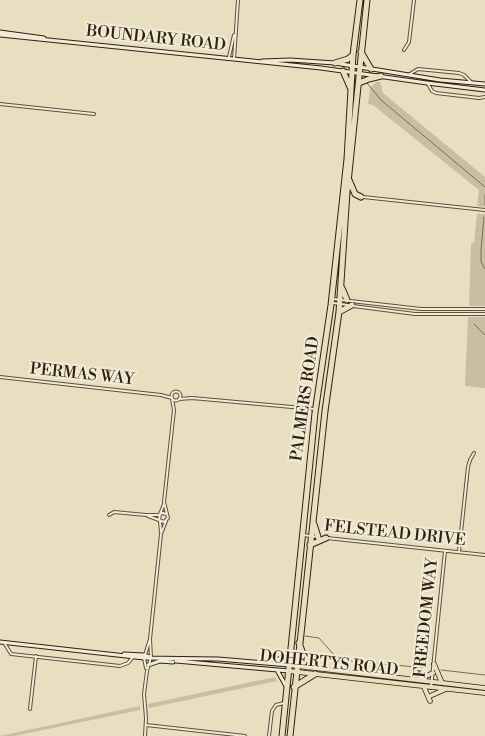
<!DOCTYPE html>
<style>
body{margin:0}
canvas{display:block;background:#e8dec0}
</style>
<canvas width="485" height="736"></canvas>
<script>
const ctx = document.querySelector('canvas').getContext('2d');
ctx.lineJoin = 'round';
function fillPath(path, color) { ctx.fillStyle = color; ctx.fill(path, 'evenodd'); }
const shape = rows => new Path2D(rows.map(r => 'M' + r).join(''));
function trace(path, color, width, dash) { ctx.strokeStyle = color; ctx.lineWidth = width; ctx.lineCap = dash ? 'butt' : 'round'; ctx.setLineDash(dash || []); ctx.stroke(path); }
function drawText(font, color, halo, rows, align = 'center') {
  ctx.font = font + ' "Libre Bodoni",serif'; ctx.lineWidth = 4.5; ctx.setLineDash([]); ctx.textBaseline = 'middle'; ctx.strokeStyle = halo; ctx.fillStyle = color; for (const [text, x, y, turn = 0] of rows) {
    ctx.save(); ctx.translate(x, y); ctx.rotate((+turn || 0) * Math.PI / 180); ctx.textAlign = isNaN(turn) ? turn : align; if (halo) ctx.strokeText(text, 0, 0); ctx.fillText(text, 0, 0); ctx.restore();
  }
}
fillPath(shape([
 [376,82,380,82,383,93,485,177,485,207,477,206,479,190,373,105,368,104,370,88],
 [477,214,485,214,485,306,469,306,471,243,474,243],
 [468,317,485,317,485,388,465,386],
 [275,677,277,681,149,708,148,704],
 [140,706,140,710,14,736,0,736]
]), '#c9bea2');
trace(shape([
 [367,83,381,100,485,187],
 [485,205,485,195],
 [484,217,481,250,481,262,485,269],
 [474,324,485,335],
 [305,636,319,638,335,656,342,660,426,668],
 [441,670,485,675]
]), '#7a6c55', 1);
const street = shape([
 [404,50,409,42,414,0],
 [229,57,234,35],
 [234,59,238,0],
 [410,74,418,69,459,73,464,75,472,83],
 [428,84,432,91,436,93,479,98,485,97],
 [0,104,94,114],
 [363,197,485,210],
 [333,299,421,309,485,309],
 [333,303,348,305],
 [353,306,415,314,485,314],
 [0,377,161,395,172,398],
 '171.5 396a4.5 4.5 0 1 1 9 0a4.5 4.5 0 1 1-9 0Z',
 [179,399,192,398,314,409],
 [160,514,164,504],
 [166,514,163,513,160,514,159,520,164,522,168,518,164,502,174,410,172,399],
 [109,515,114,512,146,515,159,515],
 [148,516,159,520],
 [160,522,161,532],
 [303,535,318,537],
 [327,538,485,555],
 [459,551,468,467,470,460,474,453],
 [5,644,11,654,120,666,128,663,133,657],
 [146,668,144,658,150,639],
 [431,688,445,551],
 [30,709,36,656],
 [146,725,245,736],
 [145,736,146,718,144,694,147,671,151,657,150,639,161,534,166,521],
 [269,736,272,711,276,705,284,703]
]);
const secondary = shape([
 [0,32,44,38],
 [0,35,321,68,427,83,485,90],
 [262,61,290,60,335,63,440,80,485,84],
 [0,642,144,658,218,659,289,665],
 [124,654,144,655,150,657],
 [176,661,289,671],
 [262,662,284,658,289,654],
 [148,665,160,661,173,662],
 [277,670,286,686]
]);
const primary = shape([
 [434,664,442,683],
 [289,665,485,688],
 [289,671,485,693],
 [417,680,433,673],
 [424,687,430,701],
 [430,696,446,689]
]);
const highway = shape([
 [361,52,371,69],
 [335,63,348,59,353,55],
 [343,71,350,87],
 [359,83,369,79,381,76],
 [349,180,355,194,361,197],
 [342,288,347,300],
 [339,312,352,305],
 [314,524,318,537],
 [310,545,326,538],
 [299,643,308,667],
 [294,687,315,674],
 [282,736,315,413,331,305,347,159,353,55,360,0],
 [290,736,325,411,339,312,347,192,367,0]
]);
trace(street, '#5f503b', 4);
trace(secondary, '#31210f', 5);
trace(primary, '#31210f', 5.5);
trace(highway, '#31210f', 7);
trace(street, '#f0ead6', 2);
trace(secondary, '#f0ead6', 3);
trace(primary, '#e8dec0', 4);
trace(highway, '#e8dec0', 5);
drawText('16px', '#31210f', '#f0ead6', [
 ["BOUNDARY ROAD",156,39,6],
 ["PERMAS WAY",82,375,6],
 ["PALMERS ROAD",306,399,-82],
 ["FELSTEAD DRIVE",395,534,6],
 ["FREEDOM WAY",427,618,-84],
 ["DOHERTYS ROAD",329,664,6]
]);
</script>
